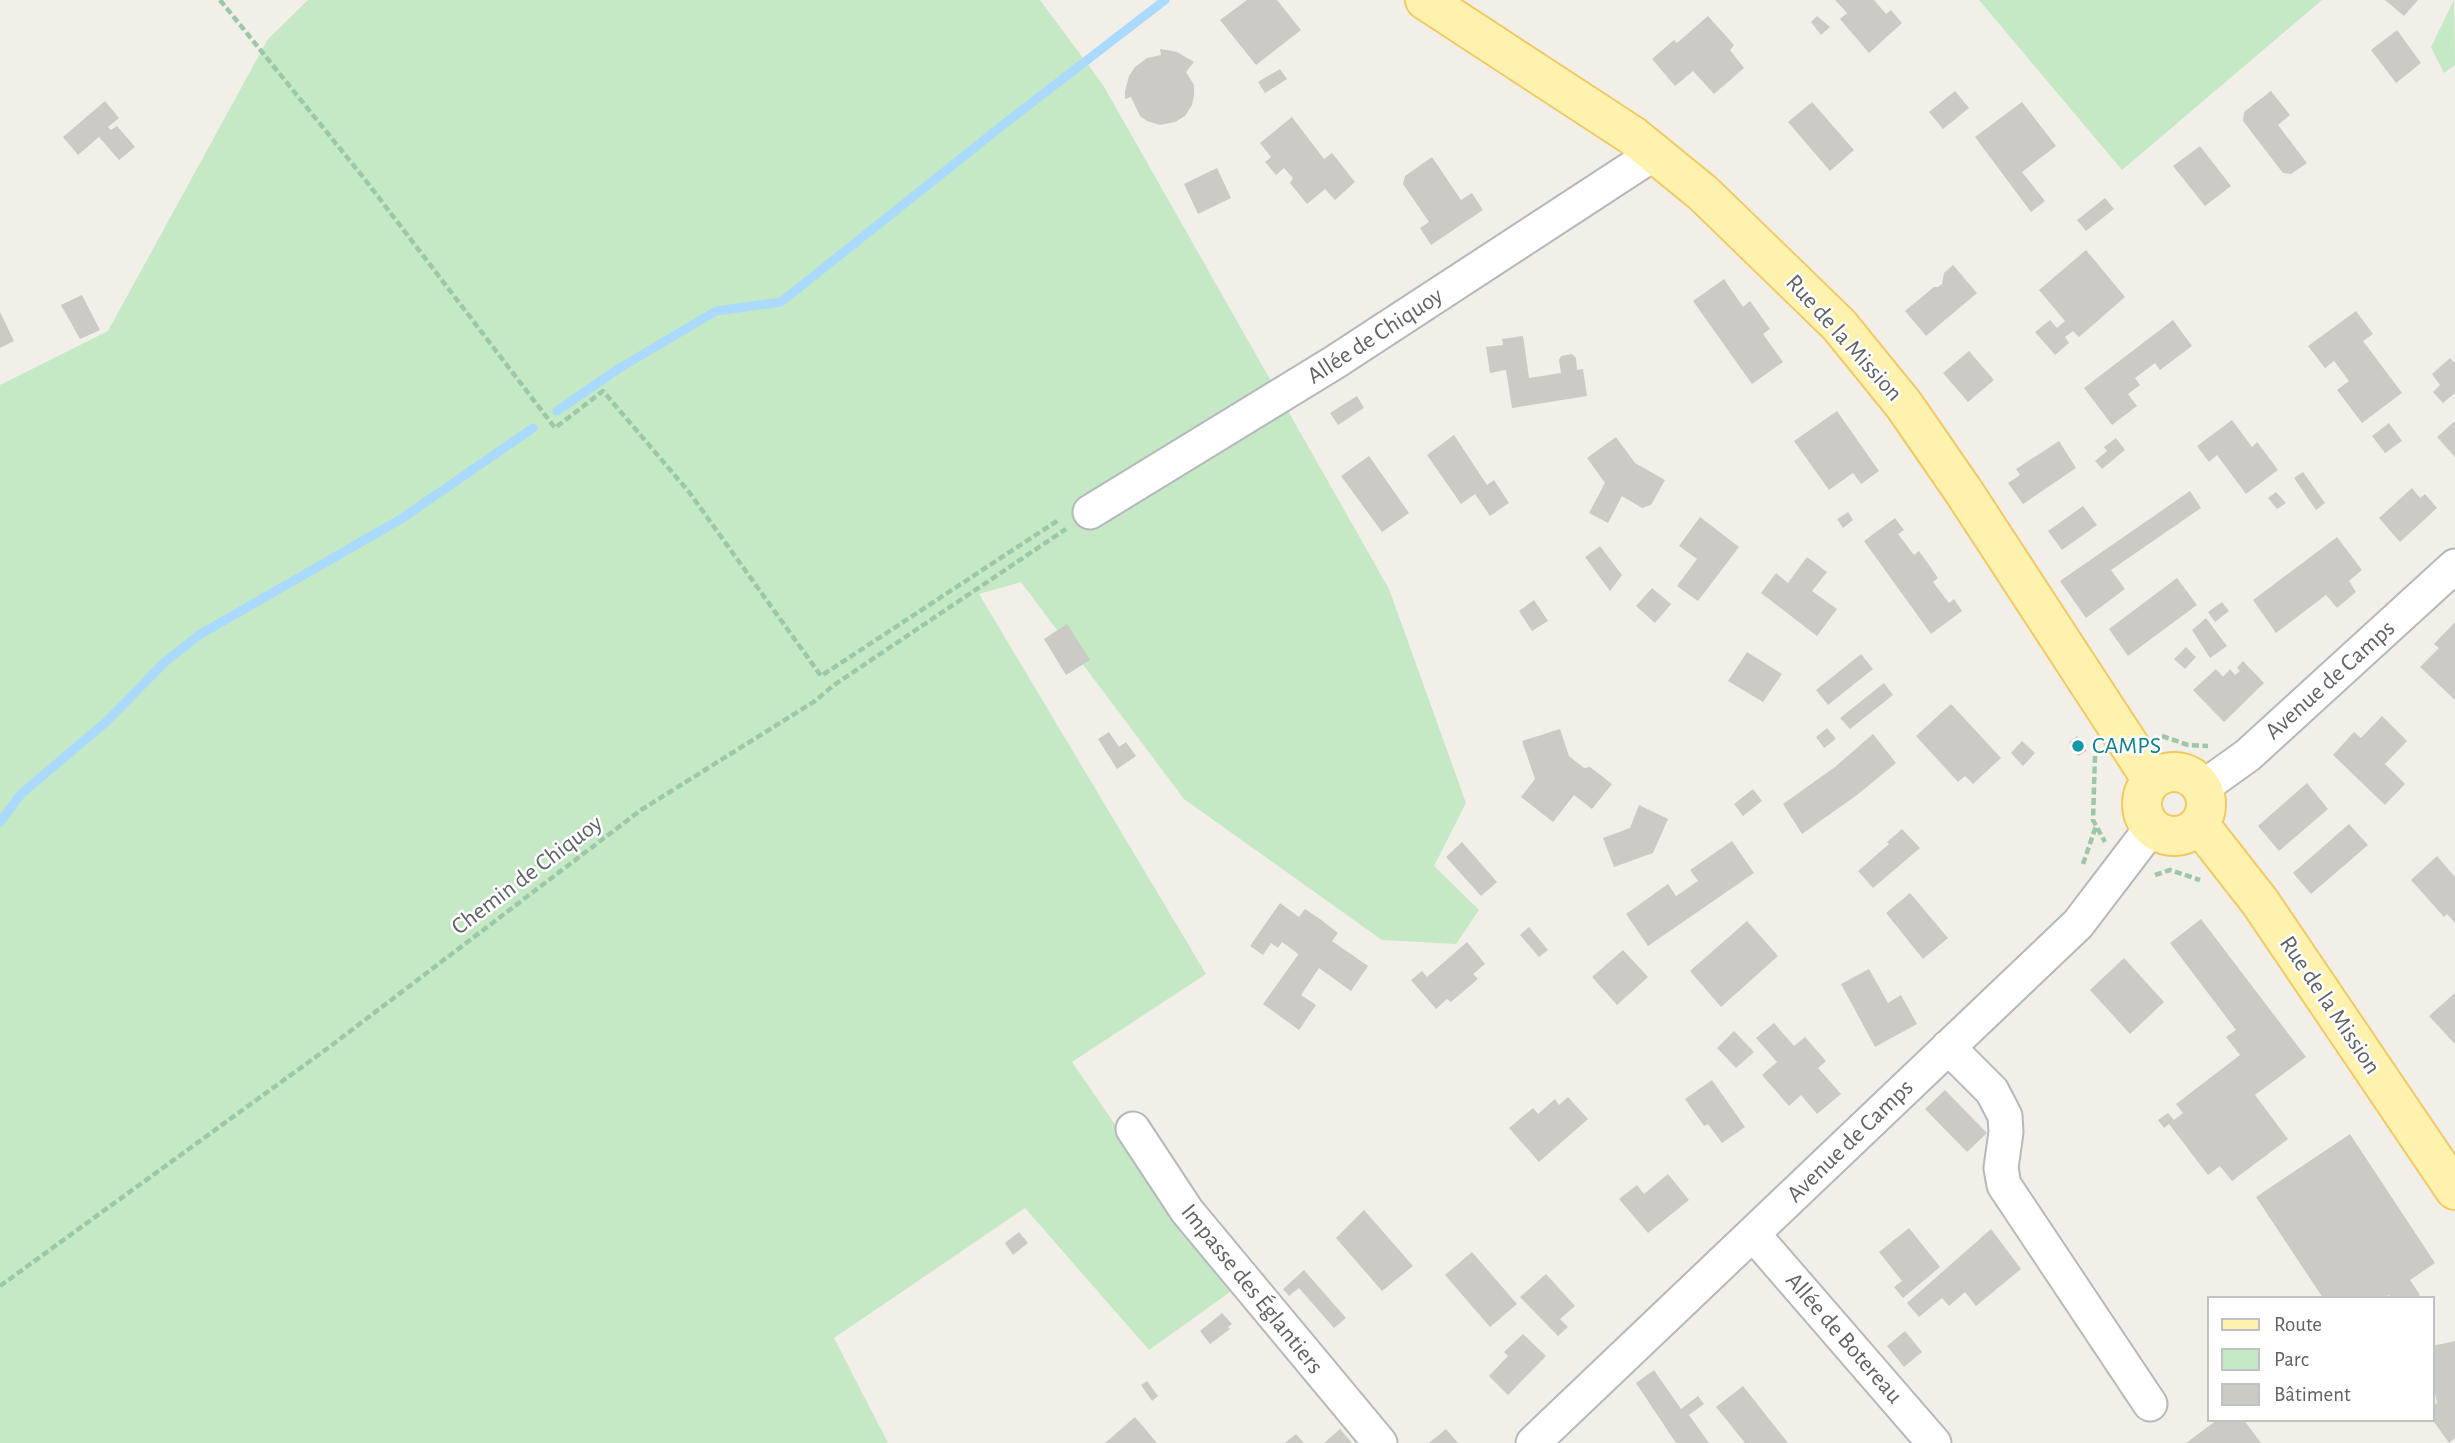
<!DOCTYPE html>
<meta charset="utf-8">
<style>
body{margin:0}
#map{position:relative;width:2455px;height:1443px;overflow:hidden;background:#f1efe8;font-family:"Alegreya Sans",sans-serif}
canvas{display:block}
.legend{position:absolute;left:2207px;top:1296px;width:228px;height:126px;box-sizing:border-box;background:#fff;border:2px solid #bfc1c3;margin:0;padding:9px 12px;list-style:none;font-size:21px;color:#5f6368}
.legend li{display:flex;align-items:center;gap:14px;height:35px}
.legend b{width:35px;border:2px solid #bfc1c3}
</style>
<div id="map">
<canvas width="2455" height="1443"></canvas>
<ul class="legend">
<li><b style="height:9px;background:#fff2af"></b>Route</li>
<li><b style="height:19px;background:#c5e8c5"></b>Parc</li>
<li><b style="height:19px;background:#cccac5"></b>Bâtiment</li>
</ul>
</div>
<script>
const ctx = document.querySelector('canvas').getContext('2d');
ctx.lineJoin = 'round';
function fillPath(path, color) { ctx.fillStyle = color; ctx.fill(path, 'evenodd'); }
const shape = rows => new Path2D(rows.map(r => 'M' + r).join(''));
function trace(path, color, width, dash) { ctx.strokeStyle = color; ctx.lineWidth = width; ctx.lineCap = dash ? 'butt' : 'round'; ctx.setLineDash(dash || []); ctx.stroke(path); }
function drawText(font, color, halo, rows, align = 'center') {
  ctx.font = font + ' "Alegreya Sans",sans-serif'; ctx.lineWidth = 5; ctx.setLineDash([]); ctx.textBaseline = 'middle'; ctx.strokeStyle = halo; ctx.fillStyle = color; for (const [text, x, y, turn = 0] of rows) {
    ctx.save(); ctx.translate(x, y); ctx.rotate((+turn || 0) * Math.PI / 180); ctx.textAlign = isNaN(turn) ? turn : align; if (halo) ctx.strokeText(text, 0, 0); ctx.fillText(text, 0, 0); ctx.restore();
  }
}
fillPath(shape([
 [308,0,1040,0,1103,85,1389,589,1466,803,1434,866,1479,910,1456,944,1382,940,1184,799,1021,582,979,594,1206,974,1072,1062,1230,1292,1149,1350,1025,1208,834,1338,888,1443,0,1443,0,385,108,331,268,39],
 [1979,0,2322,0,2122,170],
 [2454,0,2455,65,2444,73,2431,47]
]), '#c5e8c5');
trace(shape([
 [557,411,618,369,716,311,781,302,1008,121,1165,0],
 [0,822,21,794,106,722,165,662,199,635,401,519,533,428]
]), '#aadaff', 9);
fillPath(shape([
 [1247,0,1277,0,1301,30,1256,65,1220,20],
 [1835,0,1874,0,1886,14,1891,10,1902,23,1869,53,1840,19,1847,13],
 [2385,0,2418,0,2404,16],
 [1708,16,1734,45,1730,50,1744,68,1714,94,1693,71,1675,86,1652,59,1674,40,1677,43],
 [1817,16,1830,27,1821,35,1811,22],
 [2397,30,2421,63,2396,83,2371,50],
 [1160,49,1177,52,1194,62,1186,72,1194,85,1194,96,1192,105,1185,116,1175,122,1160,125,1147,121,1140,116,1131,97,1125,99,1125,91,1129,76,1135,67,1147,58,1161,55],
 [1280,69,1287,79,1265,93,1258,82],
 [1955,91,1969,108,1943,129,1929,112],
 [2271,91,2290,115,2278,125,2307,163,2291,174,2283,173,2243,121,2244,112],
 [105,101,119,118,108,127,111,130,117,126,135,147,119,160,99,137,78,155,63,137],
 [1812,102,1854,150,1830,171,1788,122],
 [2022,102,2056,146,2022,172,2045,201,2031,212,1975,137],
 [1292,117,1324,159,1332,153,1355,182,1335,200,1325,189,1307,204,1290,183,1293,178,1284,168,1276,175,1265,162,1271,157,1260,143],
 [2200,146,2231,186,2205,206,2173,166],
 [1432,157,1461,200,1472,193,1483,210,1431,245,1420,228,1429,222,1403,184,1405,176],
 [1217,168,1231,198,1198,214,1184,184],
 [2105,198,2114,209,2086,231,2077,220],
 [2086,250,2125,297,2079,337,2073,331,2065,337,2069,343,2055,355,2035,332,2050,320,2057,328,2065,321,2039,290],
 [1953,265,1977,293,1926,336,1905,311,1934,287,1938,287,1942,284,1944,273],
 [1724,279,1743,307,1750,301,1770,329,1763,334,1783,362,1752,384,1693,301],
 [82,295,100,330,80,339,61,305],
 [2356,311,2373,334,2363,341,2402,393,2362,423,2337,390,2349,381,2334,361,2325,368,2308,346],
 [0,312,14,341,0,348],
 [2173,320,2192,346,2160,370,2155,363,2135,378,2140,385,2128,394,2137,406,2112,425,2084,388],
 [1523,336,1529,378,1561,373,1559,360,1561,356,1572,354,1576,358,1577,370,1583,369,1587,396,1512,408,1506,370,1490,373,1486,347,1503,345,1502,339],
 [1969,351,1994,380,1968,402,1943,373],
 [2450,358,2455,363,2455,393,2443,403,2433,392,2440,385,2432,374],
 [1357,396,1364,408,1338,425,1330,413],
 [1837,411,1879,471,1861,484,1853,473,1829,490,1794,441],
 [2232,420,2252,447,2257,442,2278,470,2246,494,2217,455,2209,462,2197,446],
 [2455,421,2455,457,2437,437],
 [2389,423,2402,441,2385,453,2372,436],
 [1454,435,1487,485,1494,480,1509,503,1490,516,1475,494,1461,504,1427,455],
 [1616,437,1635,463,1665,480,1651,505,1642,508,1622,496,1608,523,1589,513,1605,483,1587,458],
 [2116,438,2125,450,2102,469,2095,461,2107,451,2104,447],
 [2059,441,2076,468,2023,504,2008,483,2020,475,2016,469],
 [1369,456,1409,513,1382,532,1341,476],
 [2303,472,2325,503,2316,510,2294,478],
 [2412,488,2420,498,2425,494,2437,508,2400,542,2379,518],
 [2190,491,2201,508,2111,570,2125,589,2086,618,2060,581],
 [2276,492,2286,503,2277,509,2268,498],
 [2083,506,2097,525,2062,550,2048,531],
 [1848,512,1853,520,1843,528,1837,519],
 [1700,517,1739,547,1698,601,1677,586,1697,559,1679,546],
 [1895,518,1904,530,1898,534,1914,555,1919,551,1929,565,1938,578,1933,582,1949,603,1954,599,1962,611,1931,634,1864,541],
 [2337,537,2362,570,2349,581,2356,592,2337,608,2326,595,2276,633,2253,600],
 [1600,546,1622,575,1610,591,1585,557],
 [1807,557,1827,572,1812,591,1837,609,1817,636,1761,593,1776,573,1788,583],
 [2177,578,2197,605,2128,656,2109,629],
 [1652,588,1671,604,1655,623,1636,606],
 [1534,600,1548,621,1532,631,1519,611],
 [2222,602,2229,611,2215,622,2208,612],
 [2206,618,2227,646,2210,658,2192,630],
 [2455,622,2455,700,2420,667,2439,648,2434,644],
 [1067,624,1090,660,1066,675,1044,639],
 [2186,647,2196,657,2185,669,2174,659],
 [1747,652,1782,674,1763,702,1728,681],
 [1861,654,1873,669,1828,705,1816,690],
 [2243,661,2264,683,2224,722,2193,690,2216,669,2223,677,2230,669,2235,675,2240,671,2237,668],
 [1884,683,1893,695,1850,729,1840,718],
 [1951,704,2001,758,1973,784,1965,776,1958,782,1916,736],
 [2382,716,2407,741,2385,764,2405,784,2385,805,2333,755,2354,732,2361,738],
 [1827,728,1836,739,1824,748,1816,737],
 [1560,729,1569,756,1584,768,1590,767,1612,784,1592,809,1574,795,1553,822,1521,797,1535,779,1522,741],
 [1109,732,1119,747,1126,742,1136,756,1117,769,1098,739],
 [1873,734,1896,763,1857,795,1802,834,1783,804,1835,767],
 [2077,736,2087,751,2078,756,2069,742],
 [2022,741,2035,753,2023,766,2011,753],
 [2307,783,2328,809,2279,851,2258,826],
 [1753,789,1762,801,1743,816,1734,804],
 [1639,805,1668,819,1653,853,1614,867,1603,838,1630,828],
 [2349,824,2368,845,2311,894,2293,873],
 [1902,829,1920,848,1873,888,1858,871,1889,844,1887,842],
 [1732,841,1754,873,1648,946,1626,914,1668,884,1676,896,1698,881,1690,870],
 [1462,842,1497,882,1481,896,1446,857],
 [2437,856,2455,877,2455,923,2447,914,2444,917,2411,880],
 [1910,893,1948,938,1923,959,1886,913],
 [1280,903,1299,917,1305,909,1320,919,1338,933,1332,941,1368,966,1351,991,1319,968,1301,995,1316,1005,1299,1030,1263,1004,1298,955,1297,953,1282,942,1278,948,1271,943,1263,955,1250,946],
 [2201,919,2306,1057,2255,1095,2288,1139,2232,1181,2220,1166,2208,1175,2169,1124,2164,1128,2158,1120,2168,1113,2174,1120,2183,1113,2176,1104,2240,1055,2226,1037,2236,1030,2170,943],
 [1747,921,1778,956,1721,1007,1690,971],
 [1529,927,1548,950,1539,957,1520,935],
 [1467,942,1485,964,1473,974,1478,979,1451,1002,1447,999,1436,1009,1411,980,1422,971,1427,977],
 [1623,950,1648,977,1617,1005,1592,977],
 [2124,958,2164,1002,2130,1034,2090,990],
 [1869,969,1888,1003,1901,995,1917,1024,1875,1047,1841,984],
 [2455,993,2455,1044,2429,1016],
 [1774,1023,1794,1046,1805,1037,1826,1061,1818,1068,1841,1094,1817,1114,1801,1095,1789,1106,1762,1075,1777,1062,1756,1038],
 [1734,1031,1754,1052,1736,1068,1717,1048],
 [1712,1080,1745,1127,1722,1143,1708,1124,1704,1126,1685,1099],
 [1945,1090,1987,1133,1967,1152,1925,1109],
 [1568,1097,1588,1119,1539,1162,1509,1128,1533,1108,1538,1114,1555,1099,1559,1105],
 [2350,1134,2435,1263,2410,1280,2420,1295,2415,1298,2391,1298,2389,1295,2385,1298,2323,1298,2256,1197],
 [1668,1174,1689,1200,1648,1233,1619,1199,1637,1185,1644,1194],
 [1364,1210,1413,1266,1382,1291,1336,1238],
 [1909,1228,1940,1267,1903,1298,1894,1287,1902,1281,1879,1252],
 [1991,1229,2021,1269,1976,1306,1965,1292,1949,1306,1942,1298,1919,1317,1907,1303],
 [1019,1232,1028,1243,1013,1255,1005,1243],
 [1472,1252,1517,1304,1490,1327,1445,1275],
 [1304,1270,1346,1318,1334,1328,1299,1288,1289,1296,1283,1289],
 [1546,1274,1575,1306,1560,1319,1568,1327,1558,1336,1520,1297],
 [1222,1313,1232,1324,1228,1327,1230,1329,1210,1344,1200,1331],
 [1905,1331,1922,1352,1904,1367,1887,1346],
 [1523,1334,1546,1356,1508,1395,1489,1376,1508,1356,1504,1352],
 [2455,1341,2455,1438,2449,1443,2432,1419,2432,1406,2437,1403,2432,1378,2432,1346],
 [1654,1370,1681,1409,1698,1396,1704,1404,1689,1415,1709,1443,1676,1443,1636,1383],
 [1147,1381,1158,1396,1152,1401,1141,1385],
 [1743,1386,1788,1443,1745,1443,1716,1407],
 [1135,1417,1157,1443,1105,1443],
 [2217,1420,2244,1420,2261,1443,2186,1443],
 [1340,1429,1352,1443,1324,1443],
 [1446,1429,1458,1443,1429,1443],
 [1296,1434,1304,1443,1285,1443]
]), '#cccac5');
const minor = shape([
 [1090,512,1335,362,1655,153],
 [2202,788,2248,755,2455,566],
 [1948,1047,1992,1091,2005,1116,2006,1132,2001,1168,2004,1185,2150,1404],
 [1133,1129,1187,1211,1380,1443],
 [1753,1234,1934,1443],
 [1533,1443,2078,924,2152,827]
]);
const major = shape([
 [1425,0,1633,136,1703,193,1839,325,1904,405,1964,492,2152,780],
 '2142 804a32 32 0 1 1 64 0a32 32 0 1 1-64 0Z',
 [2199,824,2260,902,2455,1190]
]);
trace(minor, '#b5b8bc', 37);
trace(major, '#f2c960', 42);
trace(shape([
 [220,0,363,177,555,428,603,391,689,492,821,676,1060,519],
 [2162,736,2188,745,2208,746],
 [2095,756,2093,820,2105,842],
 [2083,864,2096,826],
 [2155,875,2170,870,2200,880],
 [0,1286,328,1048,641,810,815,701,834,685,1066,529]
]), '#9cc7a9', 4.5, [7, 3.5]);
trace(minor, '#fff', 33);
trace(major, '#fff2af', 38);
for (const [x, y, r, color] of [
 [2078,746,7,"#0f9aa8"]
]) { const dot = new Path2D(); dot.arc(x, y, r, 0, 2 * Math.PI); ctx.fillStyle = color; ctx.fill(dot); trace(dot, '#fff', 2.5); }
drawText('24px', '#5f6368', '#fff', [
 ["Allée de Chiquoy",1375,336,-33],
 ["Rue de la Mission",1844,338,48],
 ["Avenue de Camps",2330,680,-42],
 ["Chemin de Chiquoy",527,875,-37],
 ["Rue de la Mission",2330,1005,56],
 ["Avenue de Camps",1850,1141,-44],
 ["Impasse des Églantiers",1252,1289,51],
 ["Allée de Botereau",1844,1338,49]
]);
drawText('24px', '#0d838f', '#fff', [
 ["CAMPS",2092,746]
], 'left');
</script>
